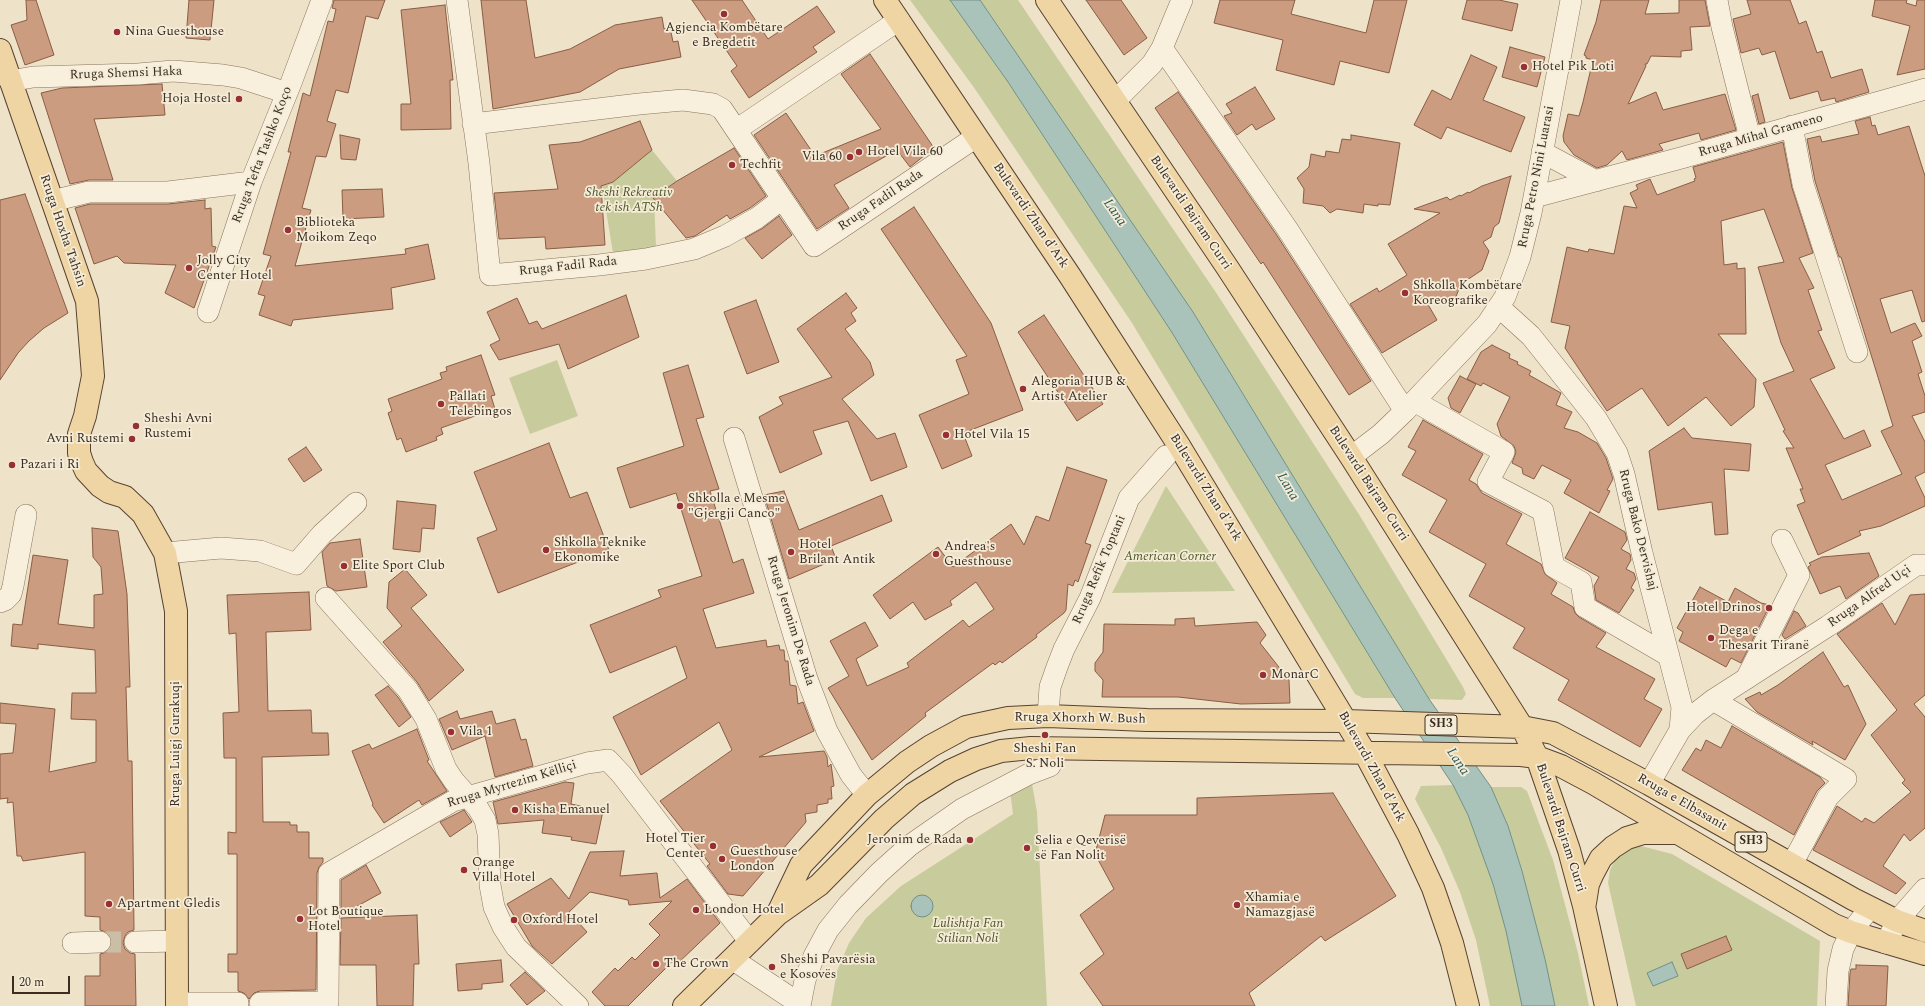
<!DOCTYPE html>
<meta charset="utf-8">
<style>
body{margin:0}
#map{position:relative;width:1925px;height:1006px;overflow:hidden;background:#eee2c9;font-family:Spectral,serif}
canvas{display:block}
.scale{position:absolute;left:12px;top:976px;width:58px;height:18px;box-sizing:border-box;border:2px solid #3b2d21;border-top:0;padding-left:5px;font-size:12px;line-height:14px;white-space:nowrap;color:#3b2d21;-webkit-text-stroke:3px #f5ecd8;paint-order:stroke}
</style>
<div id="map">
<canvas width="1925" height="1006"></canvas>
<div class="scale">20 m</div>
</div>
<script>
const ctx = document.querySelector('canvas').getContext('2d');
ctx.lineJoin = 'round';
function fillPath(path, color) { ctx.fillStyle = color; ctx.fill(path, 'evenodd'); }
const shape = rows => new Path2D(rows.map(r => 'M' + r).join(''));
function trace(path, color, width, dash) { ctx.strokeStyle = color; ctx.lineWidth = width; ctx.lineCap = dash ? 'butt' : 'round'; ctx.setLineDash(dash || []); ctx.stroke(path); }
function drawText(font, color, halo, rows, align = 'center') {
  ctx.font = font + ' Spectral,serif'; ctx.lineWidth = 3.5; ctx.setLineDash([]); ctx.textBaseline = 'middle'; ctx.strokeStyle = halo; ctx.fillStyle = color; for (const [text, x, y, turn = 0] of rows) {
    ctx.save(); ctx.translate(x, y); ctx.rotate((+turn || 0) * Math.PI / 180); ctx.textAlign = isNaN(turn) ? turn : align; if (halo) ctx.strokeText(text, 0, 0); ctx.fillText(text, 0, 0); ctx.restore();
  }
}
fillPath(shape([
 [910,0,950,0,1008,82,1171,331,1395,698,1363,698,1355,694,1132,323,975,89],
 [980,0,1018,0,1217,294,1360,516,1463,687,1466,694,1462,700,1429,699,1193,312],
 [652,150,677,181,654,198,656,247,613,253,602,186,613,182],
 [557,360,578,416,530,434,509,378],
 [1166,486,1235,591,1112,593],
 [1032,784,1037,812,1047,1006,831,1006,837,971,849,943,866,918,901,886,1013,814,1010,791],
 [1453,785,1468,815,1493,884,1506,931,1522,1006,1490,1006,1476,940,1460,892,1441,848,1415,799,1421,786],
 [1491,787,1521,787,1527,791,1553,860,1578,953,1589,1006,1555,1006,1545,959,1522,871,1508,826],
 [1641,846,1672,854,1820,941,1817,1006,1636,1006,1608,883,1610,870,1616,858,1625,851,1633,847]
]), '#c8cc9c');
const water = shape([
 [950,0,980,0,1193,312,1429,699,1491,787,1508,826,1522,871,1545,959,1555,1006,1522,1006,1506,931,1493,884,1468,815,1453,785,1395,698,1171,331,1008,82,950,0],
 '911 906a11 11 0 1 1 22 0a11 11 0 1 1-22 0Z',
 [1672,962,1678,976,1653,986,1647,973,1672,962]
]);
fillPath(water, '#a9c2ba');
trace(water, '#709187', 1);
const building = shape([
 [26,0,36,0,54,55,25,65,11,25,27,20,26,0],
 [189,0,214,0,210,40,186,38,189,0],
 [334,0,385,0,378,19,366,16,348,93,336,90,327,121,336,124,326,157,316,156,302,208,311,210,295,266,406,254,405,249,428,244,435,279,391,288,393,309,293,320,291,326,259,315,265,296,258,294,271,256,263,254,291,152,288,152,303,93,310,96,328,21,333,22,336,9,332,8,334,0],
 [481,0,526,0,535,58,570,49,615,25,662,17,664,29,670,27,673,42,678,41,681,57,619,69,580,92,493,109,481,0],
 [692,0,742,0,768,39,817,6,835,32,813,47,817,52,749,98,731,71,737,66,692,0],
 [1086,0,1121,0,1147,38,1124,55,1086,0],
 [1220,0,1295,0,1291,14,1366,33,1374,0,1407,0,1389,73,1340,61,1334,85,1276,70,1283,40,1214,23,1220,0],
 [1467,0,1499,0,1518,4,1512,31,1462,19,1467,0],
 [1601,0,1649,0,1645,14,1679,13,1679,0,1705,0,1710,26,1690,27,1692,50,1681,51,1681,57,1651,56,1647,64,1645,64,1646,66,1628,104,1656,92,1663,110,1725,94,1736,130,1701,140,1699,133,1659,144,1663,150,1627,160,1622,151,1607,165,1597,168,1574,155,1564,142,1563,136,1568,114,1579,116,1583,102,1593,60,1586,58,1586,56,1584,55,1596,22,1601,0],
 [1747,0,1790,0,1799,24,1806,21,1817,53,1822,51,1831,78,1862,69,1869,92,1836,102,1835,98,1821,101,1818,91,1790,99,1775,51,1762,55,1759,48,1741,53,1733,19,1751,14,1747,0],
 [1875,0,1907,0,1906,3,1916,6,1917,0,1925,0,1925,69,1897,75,1910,26,1872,16,1875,0],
 [445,5,453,80,450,80,451,129,401,130,401,104,411,104,401,10,445,5],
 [1510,47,1545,57,1537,87,1502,77,1510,47],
 [870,54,934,148,910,167,897,150,834,185,849,208,817,229,754,135,786,113,815,156,881,129,841,74,870,54],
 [1471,55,1497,67,1483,100,1525,117,1511,152,1447,127,1441,139,1414,125,1432,90,1451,100,1471,55],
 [162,84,165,115,94,119,113,180,89,180,70,184,41,93,62,88,162,84],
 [1255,87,1275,119,1256,130,1252,124,1237,135,1224,116,1232,113,1226,104,1255,87],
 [1178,92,1276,234,1371,381,1349,395,1263,262,1261,264,1155,108,1178,92],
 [1758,94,1765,122,1759,124,1752,96,1758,94],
 [1870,117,1872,126,1875,125,1878,135,1909,126,1925,176,1925,321,1922,322,1912,290,1880,299,1891,333,1915,323,1922,336,1912,341,1922,372,1918,374,1925,396,1925,412,1912,416,1925,442,1925,472,1915,477,1925,498,1925,506,1881,526,1859,531,1861,535,1818,555,1797,505,1805,502,1800,489,1803,489,1786,448,1794,448,1783,431,1785,430,1763,383,1794,371,1781,343,1758,267,1784,262,1764,209,1721,221,1724,265,1737,263,1737,269,1745,268,1746,334,1718,334,1756,379,1754,407,1731,426,1706,397,1668,426,1642,388,1607,411,1565,348,1570,326,1551,322,1567,247,1588,252,1589,249,1614,254,1624,206,1637,208,1630,193,1638,189,1636,185,1650,179,1657,195,1695,181,1694,179,1696,178,1693,167,1783,142,1792,188,1813,253,1799,258,1814,288,1808,290,1822,330,1818,331,1835,368,1810,379,1844,439,1864,430,1871,446,1825,465,1842,500,1902,474,1881,431,1893,426,1841,257,1839,257,1815,181,1807,139,1820,136,1822,142,1859,134,1855,121,1870,117],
 [640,121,652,150,613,182,601,186,605,245,546,249,545,237,499,239,494,193,558,189,549,145,580,142,640,121],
 [340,135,360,139,356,160,341,159,340,135],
 [1351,135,1400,143,1390,205,1378,204,1378,206,1364,204,1363,213,1337,209,1330,213,1323,206,1303,203,1304,189,1297,178,1309,167,1311,154,1325,157,1326,151,1339,153,1342,139,1351,140,1351,135],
 [734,148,766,196,750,208,730,219,727,215,695,236,686,238,653,198,677,181,734,148],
 [1511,176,1499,223,1494,227,1491,237,1483,242,1489,251,1482,270,1461,284,1455,299,1450,301,1426,301,1437,320,1382,353,1350,304,1377,288,1379,292,1407,275,1388,244,1440,213,1414,209,1447,197,1450,200,1460,195,1461,196,1468,192,1469,193,1482,186,1511,176],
 [382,189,384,217,343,219,342,190,382,189],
 [25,194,68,313,44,328,29,341,18,353,0,380,0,200,25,194],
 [205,200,205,209,211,208,212,246,216,247,194,308,165,293,176,265,124,263,117,256,94,264,75,208,90,204,168,204,205,200],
 [914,207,991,323,1023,410,963,433,972,456,942,469,919,415,969,394,956,360,967,356,881,229,914,207],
 [779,216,792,235,762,259,745,238,763,228,779,216],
 [846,293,857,308,851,313,856,321,845,329,870,362,874,375,842,399,877,439,895,433,907,467,871,481,848,421,813,431,822,454,780,473,759,417,783,404,779,397,832,377,797,329,846,293],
 [626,295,639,337,568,369,559,344,499,360,490,345,500,340,487,312,517,298,529,324,537,321,542,329,626,295],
 [756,300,779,362,747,374,724,312,756,300],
 [1044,315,1103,404,1077,421,1018,332,1044,315],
 [1492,345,1510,354,1509,358,1518,362,1517,364,1531,371,1529,375,1561,393,1556,405,1572,412,1564,428,1578,432,1597,443,1606,458,1613,479,1607,490,1610,491,1599,513,1564,493,1571,480,1542,465,1534,479,1523,474,1522,468,1512,463,1516,452,1514,446,1501,436,1497,424,1510,397,1483,383,1481,386,1467,379,1481,352,1492,345],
 [481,355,495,395,491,396,495,409,441,428,443,434,436,437,437,440,406,452,401,438,397,440,388,413,392,411,388,399,442,379,440,373,447,371,446,367,481,355],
 [688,365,704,417,696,419,719,489,710,491,733,563,743,559,754,593,703,609,716,648,766,640,767,647,779,645,780,650,784,650,785,661,788,661,790,685,796,686,798,704,803,702,814,731,759,757,824,751,827,757,828,767,831,764,834,786,831,787,832,799,828,799,828,803,817,805,817,812,805,814,806,822,743,896,728,894,707,866,710,864,660,801,732,750,719,722,641,775,613,717,687,678,676,646,610,673,590,625,661,597,658,590,702,576,676,493,630,508,617,468,684,446,663,373,688,365],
 [1460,376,1476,384,1460,413,1451,408,1448,398,1460,376],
 [1423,420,1483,454,1469,480,1476,484,1482,493,1522,514,1506,544,1541,564,1545,574,1557,583,1551,594,1573,607,1575,613,1579,617,1606,633,1596,647,1655,679,1644,699,1662,709,1640,747,1558,700,1569,680,1513,648,1525,628,1469,596,1486,564,1429,532,1447,500,1402,475,1416,451,1408,447,1423,420],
 [1684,428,1692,438,1751,444,1749,471,1724,469,1728,534,1715,535,1712,502,1658,510,1649,451,1684,428],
 [549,443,570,498,587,492,609,550,498,593,477,538,497,530,474,472,549,443],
 [306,447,322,470,304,482,288,459,306,447],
 [1067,467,1107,480,1085,543,1091,545,1078,582,1075,580,1073,586,1068,584,1066,610,1064,613,1036,635,1037,637,1002,663,1000,661,995,665,993,663,925,713,926,716,872,760,828,688,849,676,830,641,865,622,878,646,856,659,867,686,909,667,907,663,963,620,969,627,994,609,976,582,950,601,952,605,925,620,913,602,890,619,873,595,938,547,953,567,1011,524,1024,545,1036,516,1049,521,1067,467],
 [784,491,799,530,882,495,892,521,831,546,836,559,789,579,764,495,784,491],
 [397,501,436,505,434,529,422,528,420,552,393,549,397,501],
 [1590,512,1625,532,1627,540,1621,549,1630,554,1631,560,1626,569,1634,573,1636,579,1631,588,1634,590,1619,613,1596,600,1594,586,1599,577,1565,558,1590,512],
 [92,528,118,531,127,594,130,687,126,687,128,761,132,761,134,930,128,932,125,936,123,943,125,949,130,953,135,954,136,1006,85,1006,85,976,100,976,100,954,107,952,110,948,112,942,110,935,106,932,100,930,100,917,85,916,85,852,23,861,21,856,17,856,13,802,7,803,8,798,0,799,0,754,13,753,16,724,0,723,0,703,55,709,49,772,96,762,96,720,71,719,72,693,96,693,95,650,38,644,38,649,11,646,13,624,22,625,33,555,68,560,58,624,94,628,94,595,103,594,101,567,93,557,92,528],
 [360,539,367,587,336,591,327,586,322,552,330,543,360,539],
 [1869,553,1879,576,1846,599,1840,586,1820,594,1808,567,1811,565,1809,563,1822,557,1869,553],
 [405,569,427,595,411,608,464,670,429,701,417,682,383,642,402,626,387,608,389,582,405,569],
 [1700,587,1728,602,1735,588,1761,603,1770,605,1741,663,1731,658,1726,667,1679,641,1683,632,1677,628,1700,587],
 [309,592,311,630,266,632,268,711,311,710,312,733,328,733,329,755,262,757,263,822,290,822,290,825,297,825,297,832,309,832,309,858,323,858,323,862,319,867,317,873,316,990,260,991,254,993,249,999,244,993,238,991,238,972,228,972,228,954,237,954,237,854,228,854,228,832,236,833,236,758,224,758,223,713,239,712,236,633,229,634,227,595,309,592],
 [1925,594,1925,695,1914,704,1925,717,1925,828,1910,841,1904,834,1883,866,1906,883,1896,894,1813,850,1837,806,1862,822,1865,818,1874,823,1911,792,1902,783,1905,780,1871,735,1897,710,1837,634,1882,603,1895,625,1910,595,1925,594],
 [1794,611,1798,613,1806,626,1785,639,1782,635,1794,611],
 [1194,618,1195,626,1257,622,1266,635,1260,643,1289,680,1290,703,1241,704,1178,697,1102,697,1103,680,1095,671,1095,663,1103,652,1104,624,1175,625,1175,619,1194,618],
 [1823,652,1844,687,1848,685,1866,724,1845,760,1812,741,1813,745,1757,712,1745,699,1760,692,1761,695,1778,685,1823,652],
 [388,686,398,697,411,717,399,727,375,695,388,686],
 [457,711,460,719,492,711,496,724,515,719,521,740,526,739,533,766,495,777,485,736,452,750,439,719,457,711],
 [1732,726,1820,777,1825,783,1817,791,1794,835,1682,770,1696,748,1701,751,1706,740,1721,748,1732,726],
 [417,729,429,760,427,761,447,791,422,805,419,800,384,823,372,805,373,804,352,751,369,744,372,749,417,729],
 [565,782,574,783,571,804,603,811,596,844,571,840,572,837,542,833,544,820,498,824,493,802,565,782],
 [1333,793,1396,896,1325,941,1321,936,1249,993,1255,1006,1103,1006,1080,973,1104,954,1080,915,1114,889,1095,854,1105,815,1197,815,1197,798,1333,793],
 [464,810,472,822,450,837,440,822,464,810],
 [624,851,620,876,657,873,660,898,687,879,720,923,676,965,672,962,628,1006,605,1006,592,992,615,968,618,971,632,957,635,960,660,935,649,924,672,901,629,905,628,900,590,892,569,912,587,932,552,964,532,946,507,904,551,878,569,899,590,852,624,851],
 [366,865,381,893,341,915,341,880,366,865],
 [417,915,419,964,414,964,413,1006,377,1006,376,965,340,965,341,918,417,915],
 [1726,936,1732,950,1687,969,1681,954,1726,936],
 [501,960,503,982,482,984,482,989,458,991,456,964,501,960],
 [1856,965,1888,966,1886,1006,1848,1006,1850,973,1851,969,1856,969,1856,965],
 [525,972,545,991,527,1005,510,985,525,972]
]);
fillPath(building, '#cb9c80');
trace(building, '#895d44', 1);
trace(shape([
 [100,942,135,942]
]), '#cabea7', 21, [21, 10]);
const minor = shape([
 [457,0,479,163,490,275,599,265,646,259,694,249,725,236,757,218,782,199],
 [1717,0,1722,27,1750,138],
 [1162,48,1286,227,1405,411],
 [10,81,33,77,138,74,173,71,223,75,241,78,287,93],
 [1115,101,1152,64,1162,48,1182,0],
 [473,124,639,104,683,100,713,104,722,109,814,246,976,137],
 [1792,126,1803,184,1857,352],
 [736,130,899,20],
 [1542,152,1596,181],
 [1534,197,1681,158,1925,89],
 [52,201,89,192,168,192,251,182],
 [1499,307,1531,336,1596,418,1617,453,1624,474,1642,553,1682,707,1680,730,1649,784],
 [208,312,251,182,291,83,322,0],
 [1414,401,1504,452,1488,482,1543,511,1554,567,1581,582,1585,607,1669,656],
 [734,438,807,679,827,731,851,775,867,795],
 [1351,457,1381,434,1405,411,1487,324,1505,297,1520,257,1531,213,1571,0],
 [165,553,221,548,260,551,296,564,322,534,356,503],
 [326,598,408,690,426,719,446,769,454,781,478,808,485,820,488,834,490,885,494,907,503,927,516,947,578,1006],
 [0,602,5,600,11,594,13,586,26,515],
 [1746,679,1799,575,1782,540],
 [1713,700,1846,779,1828,797,1792,864],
 [1048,716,1050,687,1057,667,1064,649,1090,598,1129,498,1166,456],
 [1680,730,1695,714,1713,700,1828,626,1916,565,1925,565],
 [135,942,176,941],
 [73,943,100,942],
 [1886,943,1897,921,1925,889],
 [732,959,800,1004],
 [177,1003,238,1003],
 [260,1003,328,1002,329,873,453,801,587,763,608,760,622,775,750,942],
 [800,1006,805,980,814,956,828,930,848,905,879,873,909,846,962,809,1029,774,1050,766],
 [1836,1006,1838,971,1843,949,1851,932,1870,908]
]);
const major = shape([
 [885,0,1070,276,1178,444,1365,753,1408,834,1433,888,1452,943,1468,1006],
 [1047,0,1227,267,1351,457,1522,727,1537,757,1569,850,1584,906,1606,1006],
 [0,50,87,301,93,376,85,416,79,434,79,453,82,462,86,471,100,486,109,492,125,497,143,514,165,553,176,611,177,1006],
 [1585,903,1588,884,1593,873,1601,858,1613,847,1627,838,1643,833,1675,833],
 [778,913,801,865,867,795,907,762,931,746,966,727,1008,718,1048,716,1147,720,1346,721,1522,727,1553,733,1649,784,1853,899,1897,921,1925,931],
 [684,1006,778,914,819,885,884,819,913,794,950,771,976,759,1001,751,1031,748,1521,755,1537,757,1561,766,1593,783,1834,925,1851,932,1925,954]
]);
trace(minor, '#8a745e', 22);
trace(major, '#584231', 24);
trace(minor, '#f8efdc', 21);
trace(major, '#efd5a3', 22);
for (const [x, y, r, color] of [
 [724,14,4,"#982f33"],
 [117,32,4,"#982f33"],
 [1524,67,4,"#982f33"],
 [239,99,4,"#982f33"],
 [859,152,4,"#982f33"],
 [850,157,4,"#982f33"],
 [732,165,4,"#982f33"],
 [288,230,4,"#982f33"],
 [189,268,4,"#982f33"],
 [1405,293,4,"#982f33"],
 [1023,389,4,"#982f33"],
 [441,404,4,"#982f33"],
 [136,426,4,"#982f33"],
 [946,435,4,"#982f33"],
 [132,439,4,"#982f33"],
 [12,465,4,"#982f33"],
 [680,506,4,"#982f33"],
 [546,550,4,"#982f33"],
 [791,552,4,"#982f33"],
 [936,554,4,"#982f33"],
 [344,566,4,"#982f33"],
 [1769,608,4,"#982f33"],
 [1711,638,4,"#982f33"],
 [1263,675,4,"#982f33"],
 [451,732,4,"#982f33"],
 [1045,735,4,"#982f33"],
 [515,810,4,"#982f33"],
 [970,840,4,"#982f33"],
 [713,846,4,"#982f33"],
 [1027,848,4,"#982f33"],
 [722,859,4,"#982f33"],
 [464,870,4,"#982f33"],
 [109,904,4,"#982f33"],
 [1237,905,4,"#982f33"],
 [696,910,4,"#982f33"],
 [300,919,4,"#982f33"],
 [514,920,4,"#982f33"],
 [656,964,4,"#982f33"],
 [772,967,4,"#982f33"]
]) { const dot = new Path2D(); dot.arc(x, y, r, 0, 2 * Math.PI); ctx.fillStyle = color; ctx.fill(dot); trace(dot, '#f5ecd8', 1.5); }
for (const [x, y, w] of [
 [1441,725,32],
 [1751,842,32]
]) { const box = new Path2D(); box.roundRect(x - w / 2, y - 10, w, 20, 3); ctx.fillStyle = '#f5ecd8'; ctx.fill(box); trace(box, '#3b2d21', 1); }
drawText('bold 12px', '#3b2d21', null, [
 ["SH3",1441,725],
 ["SH3",1751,842]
]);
drawText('13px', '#3b2d21', '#f5ecd8', [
 ["Agjencia Kombëtare",724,28,"center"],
 ["e Bregdetit",724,43,"center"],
 ["Nina Guesthouse",125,32],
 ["Hotel Pik Loti",1532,67],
 ["Hoja Hostel",231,99,"right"],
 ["Hotel Vila 60",867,152],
 ["Vila 60",842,157,"right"],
 ["Techfit",740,165],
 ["Biblioteka",296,223],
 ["Moikom Zeqo",296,238],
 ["Jolly City",197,261],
 ["Center Hotel",197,276],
 ["Shkolla Kombëtare",1413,286],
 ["Koreografike",1413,301],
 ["Alegoria HUB &",1031,382],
 ["Artist Atelier",1031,397],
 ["Pallati",449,397],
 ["Telebingos",449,412],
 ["Sheshi Avni",144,419],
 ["Rustemi",144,434],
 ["Hotel Vila 15",954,435],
 ["Avni Rustemi",124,439,"right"],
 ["Pazari i Ri",20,465],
 ["Shkolla e Mesme",688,499],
 ["\"Gjergji Canco\"",688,514],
 ["Shkolla Teknike",554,543],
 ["Ekonomike",554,558],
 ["Hotel",799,545],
 ["Brilant Antik",799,560],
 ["Andrea's",944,547],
 ["Guesthouse",944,562],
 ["Elite Sport Club",352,566],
 ["Hotel Drinos",1761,608,"right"],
 ["Dega e",1719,631],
 ["Thesarit Tiranë",1719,646],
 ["MonarC",1271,675],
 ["Vila 1",459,732],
 ["Sheshi Fan",1045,749,"center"],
 ["S. Noli",1045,764,"center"],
 ["Kisha Emanuel",523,810],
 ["Hotel Tier",705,839,"right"],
 ["Center",705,854,"right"],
 ["Jeronim de Rada",962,840,"right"],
 ["Selia e Qeverisë",1035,841],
 ["së Fan Nolit",1035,856],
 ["Guesthouse",730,852],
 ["London",730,867],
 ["Orange",472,863],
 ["Villa Hotel",472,878],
 ["Xhamia e",1245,898],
 ["Namazgjasë",1245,913],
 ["Apartment Gledis",117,904],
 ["London Hotel",704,910],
 ["Lot Boutique",308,912],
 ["Hotel",308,927],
 ["Oxford Hotel",522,920],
 ["Sheshi Pavarësia",780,960],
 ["e Kosovës",780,975],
 ["The Crown",664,964]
], 'left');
drawText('13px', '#3b2d21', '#f5ecd8', [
 ["Rruga Shemsi Haka",126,74,-2],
 ["Rruga Mihal Grameno",1761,136,-16],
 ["Rruga Tefta Tashko Koço",263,155,-69],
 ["Rruga Petro Nini Luarasi",1537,177,-79],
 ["Rruga Fadil Rada",881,201,-34],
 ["Bulevardi Bajram Curri",1190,213,56],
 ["Bulevardi Zhan d'Ark",1030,216,56],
 ["Rruga Hoxha Tahsin",62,231,71],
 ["Rruga Fadil Rada",568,267,-6],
 ["Bulevardi Bajram Curri",1368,484,57],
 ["Bulevardi Zhan d'Ark",1205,488,58],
 ["Rruga Bako Dervishaj",1637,530,76],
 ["Rruga Refik Toptani",1100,570,-67],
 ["Rruga Alfred Uçi",1870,597,-35],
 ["Rruga Jeronim De Rada",790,621,73],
 ["Rruga Xhorxh W. Bush",1080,719,1],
 ["Rruga Luigj Gurakuqi",176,744,-90],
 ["Bulevardi Zhan d'Ark",1371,767,61],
 ["Rruga Myrtezim Këlliçi",512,785,-17],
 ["Rruga e Elbasanit",1682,803,30],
 ["Bulevardi Bajram Curri",1560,828,72]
]);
drawText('italic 13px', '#4d5728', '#f5ecd8', [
 ["Sheshi Rekreativ",629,193],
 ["tek ish ATSh",629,208],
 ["American Corner",1170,557],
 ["Lulishtja Fan",968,924],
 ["Stilian Noli",968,939]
]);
drawText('italic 14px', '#315a56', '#f5ecd8', [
 ["Lana",1114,213,55],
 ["Lana",1287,487,59],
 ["Lana",1457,762,56]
]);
</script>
